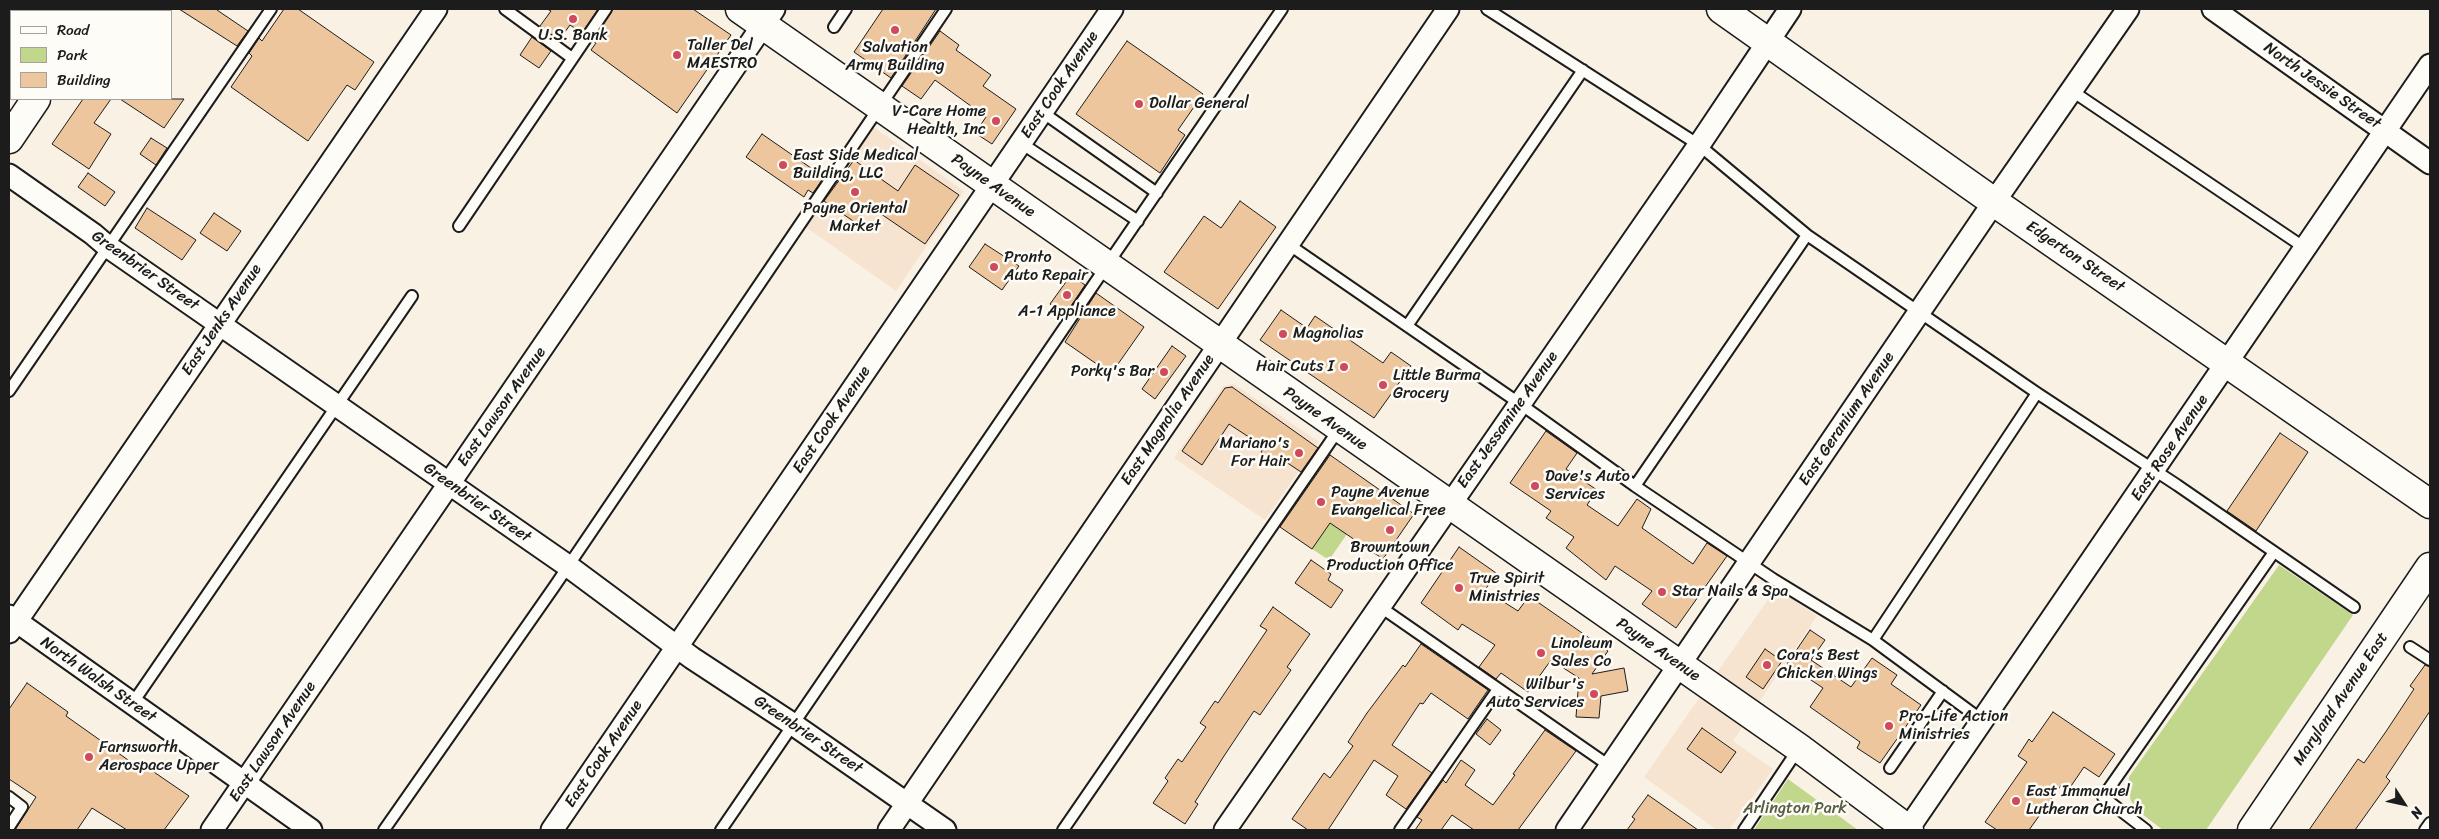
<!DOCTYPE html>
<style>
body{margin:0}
#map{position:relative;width:2439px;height:839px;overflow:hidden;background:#faf1e5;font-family:Sriracha,sans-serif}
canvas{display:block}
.frame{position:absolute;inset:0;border:10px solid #1c1c1c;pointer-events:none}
.legend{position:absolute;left:10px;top:10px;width:162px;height:90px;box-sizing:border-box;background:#fdfcf7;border:1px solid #a3a29f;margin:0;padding:6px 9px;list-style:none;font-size:15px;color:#1c1c1c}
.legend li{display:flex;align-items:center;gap:10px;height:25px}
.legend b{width:25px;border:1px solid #a3a29f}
.north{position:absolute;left:2379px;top:779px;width:50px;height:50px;-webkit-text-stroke:4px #fdfcf7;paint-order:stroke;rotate:125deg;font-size:14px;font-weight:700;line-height:20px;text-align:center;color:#1c1c1c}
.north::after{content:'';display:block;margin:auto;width:18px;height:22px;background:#1c1c1c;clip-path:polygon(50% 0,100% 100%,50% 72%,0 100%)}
</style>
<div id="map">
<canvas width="2439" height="839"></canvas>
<div class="frame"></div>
<ul class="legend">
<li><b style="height:6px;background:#fdfcf7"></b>Road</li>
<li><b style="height:14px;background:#c1d78c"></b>Park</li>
<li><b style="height:14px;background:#eec69e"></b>Building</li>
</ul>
<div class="north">N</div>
</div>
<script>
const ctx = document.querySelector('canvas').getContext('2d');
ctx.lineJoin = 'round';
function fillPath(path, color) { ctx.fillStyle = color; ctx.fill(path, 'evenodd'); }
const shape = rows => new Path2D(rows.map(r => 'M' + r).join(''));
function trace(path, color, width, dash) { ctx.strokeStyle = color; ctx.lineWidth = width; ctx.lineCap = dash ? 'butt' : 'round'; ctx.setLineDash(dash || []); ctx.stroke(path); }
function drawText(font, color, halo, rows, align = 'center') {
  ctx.font = font + ' Sriracha,sans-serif'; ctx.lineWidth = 5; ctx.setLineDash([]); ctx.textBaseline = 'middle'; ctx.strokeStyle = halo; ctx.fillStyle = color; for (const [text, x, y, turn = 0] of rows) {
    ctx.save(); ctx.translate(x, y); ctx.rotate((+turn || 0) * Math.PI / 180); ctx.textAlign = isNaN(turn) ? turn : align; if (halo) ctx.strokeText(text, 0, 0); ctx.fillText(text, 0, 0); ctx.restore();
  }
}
fillPath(shape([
 [872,126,964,191,896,291,803,225],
 [1234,384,1319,442,1265,520,1174,458,1223,386],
 [1776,588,1817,616,1733,741,1773,769,1729,830,1717,830,1644,777]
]), '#f6e4d0');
fillPath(shape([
 [1362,477,1378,489,1329,560,1312,549],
 [2279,565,2353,615,2206,830,2163,830,2138,811,2131,801,2128,789,2129,777],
 [1788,779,1858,830,1754,830]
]), '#c1d78c');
const building = shape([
 [179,9,218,9,217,10,248,31,237,46,179,9],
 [284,9,298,9,374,62,355,90,347,85,308,141,231,87,252,56,249,53,259,38,262,41,284,9],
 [547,9,598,9,582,33,570,25,559,40,540,26,551,11,547,9],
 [613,9,693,9,731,35,677,113,591,50,596,43,593,41,613,9],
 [883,9,936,9,891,78,854,52,883,9],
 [940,31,959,45,956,50,991,75,983,86,1016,109,992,144,975,133,986,117,935,80,921,99,902,86,940,31],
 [532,37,551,51,539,68,520,55,532,37],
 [1127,41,1203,94,1178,130,1185,135,1160,173,1076,114,1127,41],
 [83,99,111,99,94,123,111,134,89,169,52,144,83,99],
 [120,99,184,99,164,128,120,99],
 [762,134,824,177,813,193,808,190,804,197,746,157,762,134],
 [151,138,167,148,156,165,140,154,151,138],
 [854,160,898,191,915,165,959,195,925,244,868,205,856,223,824,201,854,160],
 [88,173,115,192,105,206,78,187,88,173],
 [1240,201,1276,227,1218,309,1164,272,1204,216,1221,228,1240,201],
 [147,208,196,240,182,260,135,228,147,208],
 [214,213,241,231,227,251,200,233,214,213],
 [985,244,1019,266,1002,290,969,267,985,244],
 [1071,275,1085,285,1065,315,1050,304,1071,275],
 [1096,293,1144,327,1111,374,1065,342,1096,293],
 [1281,310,1307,328,1315,316,1383,363,1391,352,1411,366,1374,418,1260,340,1281,310],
 [1172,346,1186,356,1155,399,1142,389,1172,346],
 [1232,387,1318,448,1301,472,1283,460,1280,465,1261,452,1264,447,1229,424,1202,465,1182,451,1225,388,1232,387],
 [1546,431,1577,453,1566,469,1597,490,1587,505,1618,526,1637,499,1651,509,1642,528,1693,564,1707,543,1727,556,1676,628,1642,604,1652,591,1615,566,1606,580,1566,548,1574,537,1546,518,1551,511,1510,483,1546,431],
 [2280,433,2308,452,2256,531,2227,511,2280,433],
 [1330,455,1414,514,1383,559,1330,523,1312,549,1280,527,1330,455],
 [1459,547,1496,573,1485,590,1518,611,1529,596,1608,651,1592,674,1624,668,1628,691,1601,696,1599,718,1576,717,1579,678,1551,660,1528,692,1501,673,1496,679,1479,667,1495,645,1462,624,1458,630,1421,603,1459,547],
 [1311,560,1331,574,1328,580,1343,590,1331,608,1295,583,1311,560],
 [1273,607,1310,634,1287,667,1291,670,1260,715,1254,711,1224,756,1195,802,1198,804,1185,824,1153,803,1168,781,1165,778,1178,759,1182,762,1206,727,1200,723,1215,701,1218,703,1267,630,1260,626,1273,607],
 [1810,630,1825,640,1811,660,1851,687,1872,658,1897,675,1891,684,1921,705,1880,763,1857,748,1860,742,1810,707,1823,688,1787,664,1810,630],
 [1421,644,1488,690,1468,719,1431,693,1423,704,1420,703,1392,745,1432,773,1406,809,1386,795,1398,776,1374,760,1328,830,1308,830,1292,819,1324,773,1330,778,1353,746,1348,742,1367,713,1403,665,1405,667,1421,644],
 [1765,649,1782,661,1763,689,1746,677,1765,649],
 [2425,665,2430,667,2430,711,2386,777,2390,781,2355,830,2309,830,2358,759,2364,763,2387,730,2414,689,2410,686,2425,665],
 [27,683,68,712,66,716,145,772,148,768,189,796,164,830,127,830,92,808,77,830,15,830,36,797,9,779,9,709,27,683],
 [2053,712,2115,754,2099,777,2084,767,2069,789,2062,784,2029,830,1997,830,1985,822,2027,762,2018,756,2029,739,2032,742,2053,712],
 [1487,719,1501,730,1490,745,1476,734,1487,719],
 [1702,728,1736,752,1721,773,1687,749,1702,728],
 [1545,730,1576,751,1518,830,1474,830,1452,815,1441,830,1415,830,1422,820,1417,817,1443,780,1446,783,1461,760,1475,770,1465,785,1493,805,1515,775,1513,774,1545,730],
 [1648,795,1698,830,1627,830,1635,819,1632,817,1648,795]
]);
fillPath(building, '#eec69e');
trace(building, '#1c1c1c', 1);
const lane = shape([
 [505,9,572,58],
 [1487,9,1699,145,1807,235,2037,393,2177,485,2354,607],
 [834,27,846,9],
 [2072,91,2305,248],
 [1042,112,1157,193],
 [1021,143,1138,221],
 [459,226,606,9],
 [1288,244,1519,403,1635,486,1773,579,1873,640,1983,721],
 [1407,326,1583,70],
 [9,391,271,9],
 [1635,486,1807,235],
 [1379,606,1611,767],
 [1873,640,2037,393],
 [2410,647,2430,660],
 [132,704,412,296],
 [1890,768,1943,691],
 [9,797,22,807,9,827],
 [384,830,554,587,946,9],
 [721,830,1282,9],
 [1063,830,1339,429],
 [1400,830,1498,689],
 [1744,830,1799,748],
 [2146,830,2103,797,2274,552],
 [2425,830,2430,823]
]);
const street = shape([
 [2213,9,2430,163],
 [9,175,93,234,107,246,568,566,692,658,794,725,945,830],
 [9,616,311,830],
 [9,632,436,9],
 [1908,829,2430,65],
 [212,830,774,9],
 [552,830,1112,9],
 [889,830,1448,9],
 [1225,830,1699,145,1790,9],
 [1567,830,1994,202,2128,9]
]);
const secondary = shape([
 [740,9,1799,748,1909,830],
 [1721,9,1994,202,2430,504],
 [97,11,98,9],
 [9,139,36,99],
 [2252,830,2430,567]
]);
trace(lane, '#1c1c1c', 14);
trace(street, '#1c1c1c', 25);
trace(secondary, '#1c1c1c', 31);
trace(lane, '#fdfcf7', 10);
trace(street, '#fdfcf7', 21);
trace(secondary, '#fdfcf7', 28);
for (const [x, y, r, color] of [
 [573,19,5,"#d1495b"],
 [895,30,5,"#d1495b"],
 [677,55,5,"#d1495b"],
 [1139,104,5,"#d1495b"],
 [996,121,5,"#d1495b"],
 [783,165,5,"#d1495b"],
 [855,192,5,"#d1495b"],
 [994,267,5,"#d1495b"],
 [1067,295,5,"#d1495b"],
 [1283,334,5,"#d1495b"],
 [1344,367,5,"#d1495b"],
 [1164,372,5,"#d1495b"],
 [1383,385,5,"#d1495b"],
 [1299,453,5,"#d1495b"],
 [1535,486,5,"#d1495b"],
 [1321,502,5,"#d1495b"],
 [1390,530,5,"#d1495b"],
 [1459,588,5,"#d1495b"],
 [1662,592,5,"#d1495b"],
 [1541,653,5,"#d1495b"],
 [1767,665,5,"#d1495b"],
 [1594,694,5,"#d1495b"],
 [1889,726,5,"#d1495b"],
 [89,757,5,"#d1495b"],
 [2016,801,5,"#d1495b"]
]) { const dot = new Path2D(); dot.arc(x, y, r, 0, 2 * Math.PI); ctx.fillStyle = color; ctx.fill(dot); trace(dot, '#fdfcf7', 2); }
drawText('16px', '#1c1c1c', '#fdfcf7', [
 ["U.S. Bank",573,36,"center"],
 ["Taller Del",687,46],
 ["MAESTRO",687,64],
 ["Salvation",895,48,"center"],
 ["Army Building",895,66,"center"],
 ["Dollar General",1149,104],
 ["V-Care Home",986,112,"right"],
 ["Health, Inc",986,130,"right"],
 ["East Side Medical",793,156],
 ["Building, LLC",793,174],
 ["Payne Oriental",855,209,"center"],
 ["Market",855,227,"center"],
 ["Pronto",1004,258],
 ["Auto Repair",1004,276],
 ["A-1 Appliance",1067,312,"center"],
 ["Magnolias",1293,334],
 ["Hair Cuts I",1334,367,"right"],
 ["Porky's Bar",1154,372,"right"],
 ["Little Burma",1393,376],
 ["Grocery",1393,394],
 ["Mariano's",1289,444,"right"],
 ["For Hair",1289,462,"right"],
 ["Dave's Auto",1545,477],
 ["Services",1545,495],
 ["Payne Avenue",1331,493],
 ["Evangelical Free",1331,511],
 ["Browntown",1390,548,"center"],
 ["Production Office",1390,566,"center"],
 ["True Spirit",1469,579],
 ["Ministries",1469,597],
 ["Star Nails & Spa",1672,592],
 ["Linoleum",1551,644],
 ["Sales Co",1551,662],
 ["Cora's Best",1777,656],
 ["Chicken Wings",1777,674],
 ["Wilbur's",1584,685,"right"],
 ["Auto Services",1584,703,"right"],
 ["Pro-Life Action",1899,717],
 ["Ministries",1899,735],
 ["Farnsworth",99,748],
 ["Aerospace Upper",99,766],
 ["East Immanuel",2026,792],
 ["Lutheran Church",2026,810]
], 'left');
drawText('16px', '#1c1c1c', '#fdfcf7', [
 ["East Cook Avenue",1060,85,-56],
 ["North Jessie Street",2322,86,35],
 ["Payne Avenue",993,186,35],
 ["Edgerton Street",2075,257,34],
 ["Greenbrier Street",145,271,35],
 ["East Jenks Avenue",222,320,-56],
 ["East Lawson Avenue",502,407,-55],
 ["Payne Avenue",1325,419,35],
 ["East Geranium Avenue",1847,419,-56],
 ["East Cook Avenue",832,420,-56],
 ["East Magnolia Avenue",1168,420,-56],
 ["East Jessamine Avenue",1508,420,-55],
 ["East Rose Avenue",2170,448,-56],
 ["Greenbrier Street",477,503,35],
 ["Payne Avenue",1658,650,35],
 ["North Walsh Street",98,680,35],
 ["Maryland Avenue East",2341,699,-56],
 ["Greenbrier Street",808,735,34],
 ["East Lawson Avenue",273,742,-56],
 ["East Cook Avenue",604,754,-56]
]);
drawText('16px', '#565d43', '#fdfcf7', [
 ["Arlington Park",1795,809]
]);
</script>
